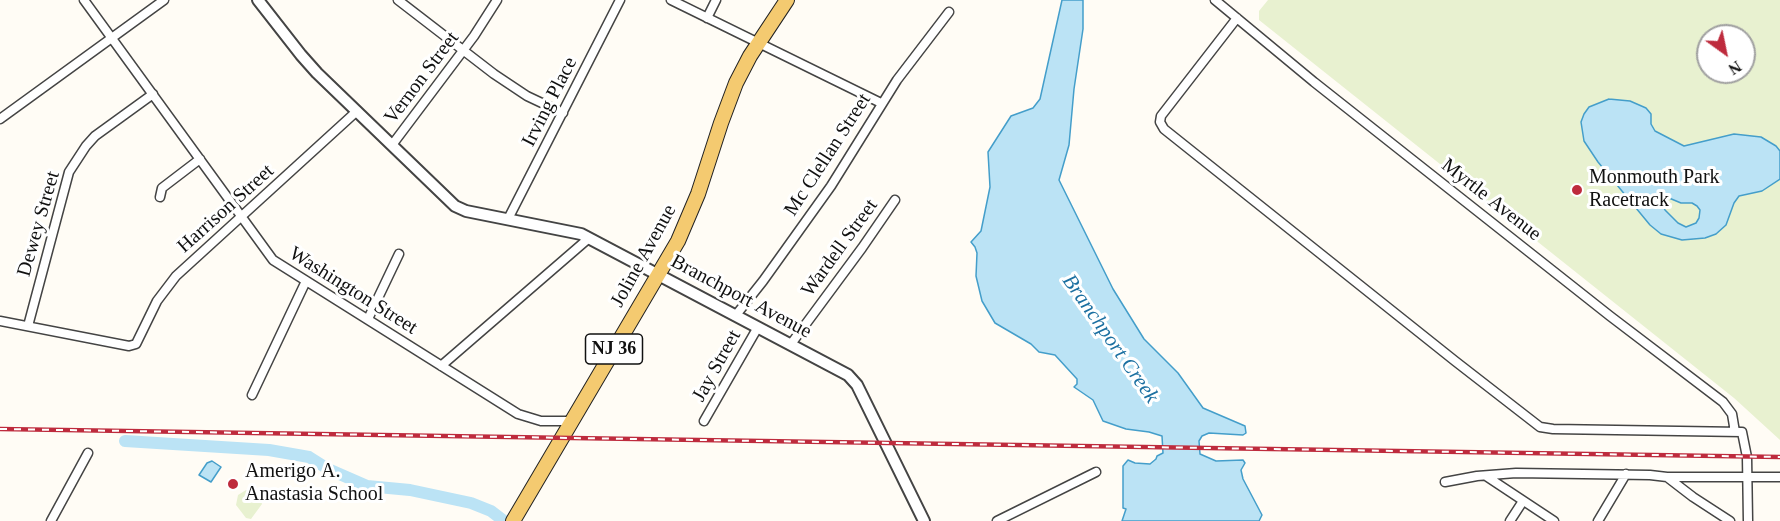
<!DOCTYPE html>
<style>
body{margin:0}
#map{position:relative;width:1780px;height:521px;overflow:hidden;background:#fffcf5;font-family:Georgia,serif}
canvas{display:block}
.north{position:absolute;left:1696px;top:24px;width:60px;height:60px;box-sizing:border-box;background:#fff;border:2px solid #a0a0a0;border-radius:50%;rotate:147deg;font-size:16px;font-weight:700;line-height:24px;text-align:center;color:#111}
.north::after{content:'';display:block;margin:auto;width:21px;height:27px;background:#be2b3d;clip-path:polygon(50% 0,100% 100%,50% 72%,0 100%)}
</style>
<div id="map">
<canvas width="1780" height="521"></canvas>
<div class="north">N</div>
</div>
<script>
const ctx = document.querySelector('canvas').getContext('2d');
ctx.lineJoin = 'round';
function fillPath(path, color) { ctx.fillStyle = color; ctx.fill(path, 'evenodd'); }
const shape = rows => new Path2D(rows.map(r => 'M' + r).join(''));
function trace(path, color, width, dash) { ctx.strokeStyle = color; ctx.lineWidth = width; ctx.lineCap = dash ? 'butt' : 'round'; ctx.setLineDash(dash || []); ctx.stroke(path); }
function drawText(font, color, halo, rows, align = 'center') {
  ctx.font = font + ' Georgia,serif'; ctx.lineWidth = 6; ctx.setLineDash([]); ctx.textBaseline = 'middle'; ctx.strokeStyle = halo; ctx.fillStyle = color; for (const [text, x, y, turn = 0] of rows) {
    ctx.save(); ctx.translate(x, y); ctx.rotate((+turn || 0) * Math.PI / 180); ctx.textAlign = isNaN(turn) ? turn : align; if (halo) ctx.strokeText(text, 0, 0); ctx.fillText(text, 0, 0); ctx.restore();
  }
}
fillPath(shape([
 [1268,0,1780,0,1780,440,1734,398,1259,20,1259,11],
 [1708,36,1744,36,1744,72,1708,72],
 [246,490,253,491,258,494,262,504,251,519,246,518,236,505,238,495]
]), '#e8f1d0');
const water = shape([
 [1062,0,1083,0,1083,29,1074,89,1069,145,1059,180,1113,289,1144,339,1178,373,1203,408,1245,426,1246,433,1243,435,1209,433,1202,436,1199,441,1200,454,1216,461,1243,460,1245,463,1241,470,1243,479,1262,515,1259,521,1122,521,1126,509,1123,508,1123,466,1128,460,1135,463,1150,464,1156,459,1157,456,1163,453,1162,436,1149,432,1126,429,1103,421,1093,400,1074,387,1077,384,1077,379,1055,355,1039,352,1031,344,995,323,982,301,976,276,977,253,975,247,971,242,981,231,990,187,988,152,1011,116,1033,108,1040,99,1062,0],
 [1609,99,1630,101,1646,108,1651,114,1651,124,1655,131,1684,146,1734,134,1761,137,1776,146,1780,151,1780,179,1762,191,1739,196,1734,203,1726,225,1716,234,1705,238,1682,240,1661,234,1650,225,1598,162,1584,141,1581,122,1584,114,1589,107,1609,99],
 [1669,198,1681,203,1692,203,1697,206,1700,210,1699,218,1696,223,1686,227,1678,223,1665,210,1662,204,1664,199,1669,198],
 [212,461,221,467,211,482,199,475,207,463,212,461]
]);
fillPath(water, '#bbe3f5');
trace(water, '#449eca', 1.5);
trace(shape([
 [125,441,269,450,309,457,328,469,367,486,410,490,471,503,491,511,504,521]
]), '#bbe3f5', 12);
const minor = shape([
 [84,0,273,260,518,414,541,421,572,421],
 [398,0,494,74,527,96,563,113],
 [671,0,881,103],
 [1215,0,1314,82,1610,316,1723,402,1732,414,1735,432],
 [707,18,716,0],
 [1237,18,1161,116,1160,122,1164,129,1455,361,1540,427,1553,429,1742,432,1747,457,1748,521],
 [0,119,164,0],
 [392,145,474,36,497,0],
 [160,197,162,188,200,159],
 [508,219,620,0],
 [736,315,763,281,831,186,897,80,949,12],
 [368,319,399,254],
 [0,321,129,346,136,344,157,301,176,276,357,111],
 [28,326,69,172,86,146,95,136,153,94],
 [791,344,862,248,895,200],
 [441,366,589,238],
 [252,395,306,281],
 [704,421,758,327],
 [1486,476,1554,521],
 [1667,477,1780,477],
 [1445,482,1477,476,1516,473,1650,475,1667,477,1693,497,1730,521],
 [51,521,88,453],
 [997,521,1096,472],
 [1510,521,1523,501],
 [1598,521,1626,474]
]);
const tertiary = shape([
 [258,0,301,55,317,73,455,206,466,211,581,234,848,375,857,385,924,521]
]);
const primary = shape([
 [513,521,678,241,698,194,721,123,736,83,750,56,787,0]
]);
trace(minor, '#444', 11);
trace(tertiary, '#444', 14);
trace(primary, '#222', 16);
trace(minor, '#fff', 8);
trace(tertiary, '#fff', 10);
trace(primary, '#f4ca70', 14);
const rail = shape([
 [0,429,1780,457]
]);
trace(rail, '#be2b3d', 4.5);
trace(rail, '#fff', 2, [7]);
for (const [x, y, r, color] of [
 [1577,190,6,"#be2b3d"],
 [233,484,6,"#be2b3d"]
]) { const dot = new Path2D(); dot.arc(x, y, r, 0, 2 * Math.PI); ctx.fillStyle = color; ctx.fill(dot); trace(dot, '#fff', 2); }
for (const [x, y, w] of [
 [614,349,57]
]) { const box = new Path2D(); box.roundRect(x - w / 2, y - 15, w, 30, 4.5); ctx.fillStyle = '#fff'; ctx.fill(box); trace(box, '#111', 1.5); }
drawText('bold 18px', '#111', null, [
 ["NJ 36",614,349]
]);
drawText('20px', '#111', '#fff', [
 ["Vernon Street",422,78,-53],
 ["Irving Place",550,102,-63],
 ["Mc Clellan Street",828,155,-57],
 ["Myrtle Avenue",1491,200,38],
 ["Harrison Street",226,209,-42],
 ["Dewey Street",39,224,-74],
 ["Wardell Street",840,248,-54],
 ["Joline Avenue",644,256,-61],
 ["Washington Street",353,291,32],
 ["Branchport Avenue",741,297,28],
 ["Jay Street",717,366,-61]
]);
drawText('20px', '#111', '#fff', [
 ["Monmouth Park",1589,178],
 ["Racetrack",1589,201],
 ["Amerigo A.",245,472],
 ["Anastasia School",245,495]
], 'left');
drawText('italic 21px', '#1c70a1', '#fff', [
 ["Branchport Creek",1110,339,55]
]);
</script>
